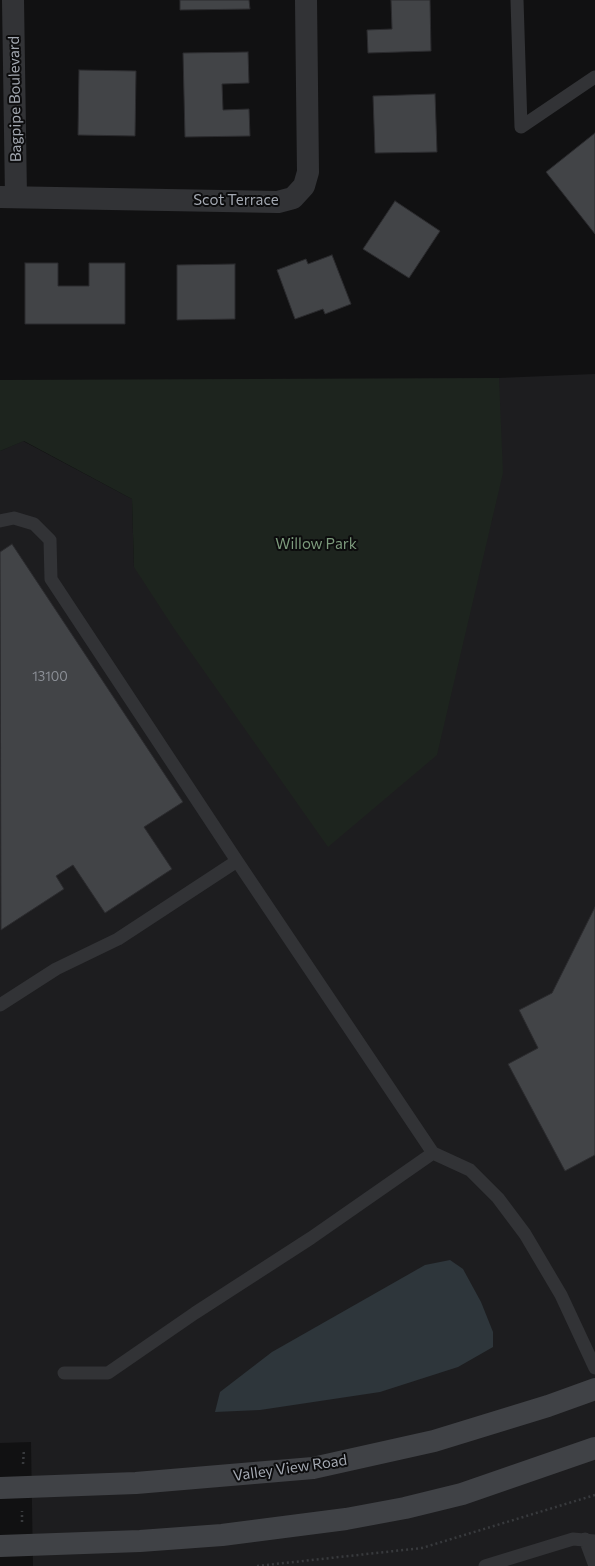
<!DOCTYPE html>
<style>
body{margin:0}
canvas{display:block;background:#111112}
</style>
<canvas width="595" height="1566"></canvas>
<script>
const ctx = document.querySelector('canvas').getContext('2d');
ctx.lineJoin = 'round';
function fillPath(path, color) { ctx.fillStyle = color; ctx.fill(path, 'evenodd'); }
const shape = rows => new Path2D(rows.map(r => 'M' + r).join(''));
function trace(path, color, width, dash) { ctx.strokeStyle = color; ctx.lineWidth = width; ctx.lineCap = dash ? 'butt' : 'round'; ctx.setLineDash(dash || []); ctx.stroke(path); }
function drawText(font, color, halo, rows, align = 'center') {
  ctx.font = font + ' Commissioner,sans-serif'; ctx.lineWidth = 4; ctx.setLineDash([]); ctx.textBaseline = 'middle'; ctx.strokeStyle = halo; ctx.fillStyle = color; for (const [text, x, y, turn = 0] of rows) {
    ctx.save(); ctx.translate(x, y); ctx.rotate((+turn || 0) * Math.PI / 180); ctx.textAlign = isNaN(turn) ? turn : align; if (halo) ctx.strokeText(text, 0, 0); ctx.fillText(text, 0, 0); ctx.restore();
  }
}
fillPath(shape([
 [595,374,595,1566,33,1566,31,1442,0,1443,0,451,23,441,132,499,134,567,492,521,499,378]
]), '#1d1d1f');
fillPath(shape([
 [499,378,503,473,437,755,328,847,173,627,134,567,132,499,24,441,0,451,0,380]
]), '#1d241e');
fillPath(shape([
 [450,1260,463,1269,481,1302,493,1332,493,1347,458,1367,380,1392,260,1410,215,1412,220,1392,272,1352,425,1265]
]), '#2e363b');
const building = shape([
 [180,0,249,0,250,9,180,10,180,0],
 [391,0,430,0,431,51,368,53,367,30,392,29,391,0],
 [248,52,249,83,222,84,223,110,249,109,250,136,185,137,183,53,248,52],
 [79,70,136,71,135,136,78,135,79,70],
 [435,94,437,152,375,153,373,96,435,94],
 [595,133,595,234,546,172,595,133],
 [395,201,440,231,409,278,363,249,395,201],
 [332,255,351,304,325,314,323,309,295,319,277,270,306,259,308,264,332,255],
 [25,263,58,263,58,286,89,286,89,263,125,263,125,324,25,324,25,263],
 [235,264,235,319,177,320,177,265,235,264],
 [12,544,183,802,144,827,172,869,105,913,73,865,56,876,64,889,1,930,0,552,12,544],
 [595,907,595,1155,565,1171,508,1064,538,1048,519,1010,552,993,595,907]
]);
fillPath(building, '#424447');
trace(building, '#2b2b2e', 1);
trace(shape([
 [23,1464,24,1449],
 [22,1522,22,1511],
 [257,1566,422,1548,595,1495]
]), '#383a3d', 2.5, [2, 3]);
trace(shape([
 [517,0,521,127,595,77],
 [0,521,14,518,34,524,50,540,51,579,237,861,433,1153,470,1170,498,1198,525,1234,561,1295,595,1368],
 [0,1005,56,969,118,939,237,861],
 [64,1373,108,1373,195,1313,311,1238,433,1153],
 [585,1539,595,1566],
 [485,1566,573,1539,595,1541]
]), '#323336', 13);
trace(shape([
 [13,0,16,197],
 [0,197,278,202,293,198,304,186,308,172,306,0]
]), '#323336', 22);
trace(shape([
 [0,1488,136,1483,313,1468,434,1441,548,1406,595,1389],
 [0,1546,140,1541,222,1535,346,1519,405,1508,462,1494,595,1448]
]), '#404246', 22);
drawText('13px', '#8b8f96', null, [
 ["13100",50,677]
]);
drawText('15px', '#a3a8b1', '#0c0c0d', [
 ["Bagpipe Boulevard",15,99,-91],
 ["Scot Terrace",236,200],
 ["Valley View Road",290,1468,-8]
]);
drawText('15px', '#7c9a7c', '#0c0c0d', [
 ["Willow Park",316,544]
]);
</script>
